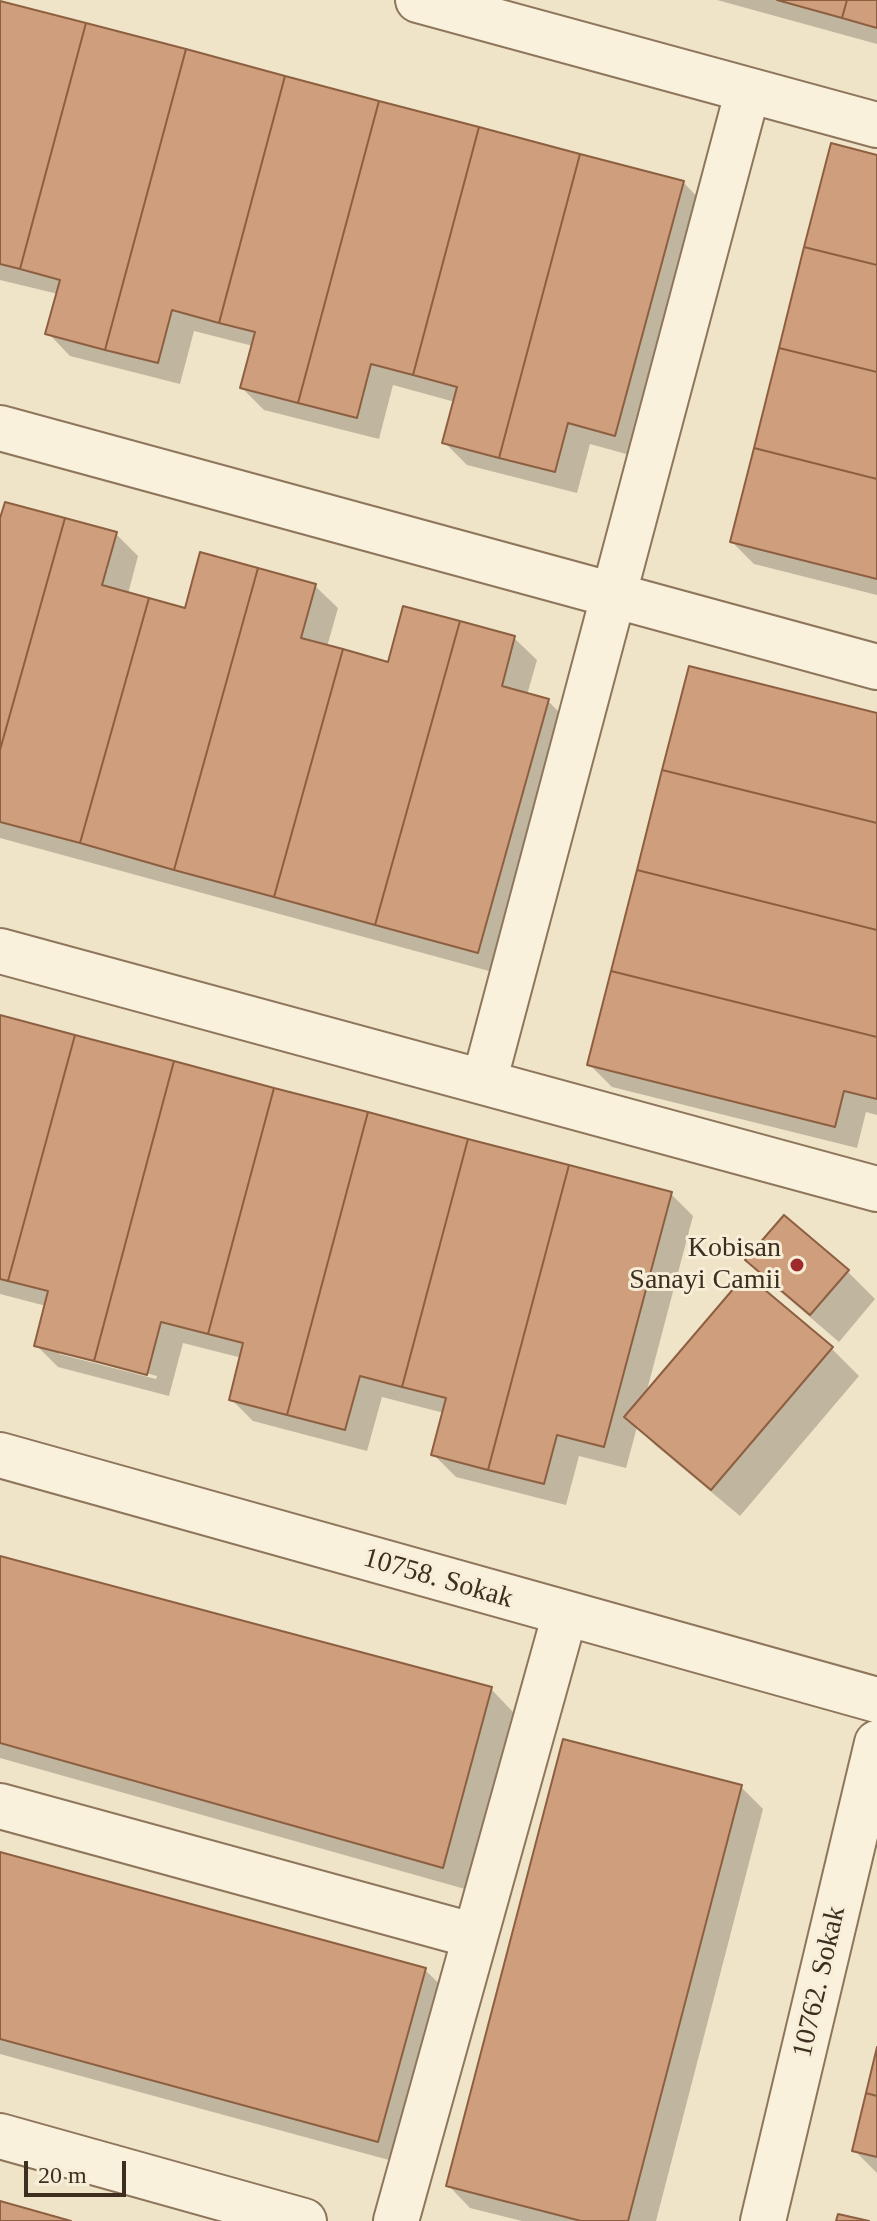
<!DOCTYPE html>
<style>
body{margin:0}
#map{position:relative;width:877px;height:2221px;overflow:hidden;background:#f0e4c8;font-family:"Times New Roman",serif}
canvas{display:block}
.scale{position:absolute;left:24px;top:2161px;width:102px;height:36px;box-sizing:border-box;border:4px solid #3d2e20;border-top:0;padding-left:10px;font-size:24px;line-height:28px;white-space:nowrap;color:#3d2e20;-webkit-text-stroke:6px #f7eed8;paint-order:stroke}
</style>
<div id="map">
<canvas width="877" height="2221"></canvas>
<div class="scale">20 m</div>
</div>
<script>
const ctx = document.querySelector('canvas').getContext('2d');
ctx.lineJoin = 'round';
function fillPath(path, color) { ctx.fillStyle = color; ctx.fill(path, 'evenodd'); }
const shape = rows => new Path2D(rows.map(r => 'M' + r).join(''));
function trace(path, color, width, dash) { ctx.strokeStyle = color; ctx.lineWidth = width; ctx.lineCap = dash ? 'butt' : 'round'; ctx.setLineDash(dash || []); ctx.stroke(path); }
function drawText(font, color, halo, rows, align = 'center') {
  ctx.font = font + ' "Times New Roman",serif'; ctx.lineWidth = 6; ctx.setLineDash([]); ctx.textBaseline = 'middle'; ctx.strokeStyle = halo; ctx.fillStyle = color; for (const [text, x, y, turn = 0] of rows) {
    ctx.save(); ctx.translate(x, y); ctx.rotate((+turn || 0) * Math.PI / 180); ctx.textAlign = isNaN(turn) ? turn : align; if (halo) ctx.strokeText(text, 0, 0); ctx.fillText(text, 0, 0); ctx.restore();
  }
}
fillPath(shape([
 [717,0,877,0,877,44],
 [0,2,683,182,705,205,637,457,590,444,577,493,467,465,444,442,455,402,393,385,379,439,264,410,242,388,253,346,194,331,180,384,70,356,48,333,58,294,0,280],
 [877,157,877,595,754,564,732,542],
 [0,526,116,534,138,556,128,594,186,610,315,586,338,608,327,647,389,664,514,638,537,660,527,695,548,701,570,723,500,974,0,838],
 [877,715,877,1115,866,1112,857,1148,612,1087,590,1065],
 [0,1017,671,1194,693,1216,646,1394,831,1348,859,1376,740,1516,655,1445,637,1427,626,1468,579,1456,566,1505,456,1477,433,1454,444,1413,382,1397,367,1451,253,1421,231,1399,242,1358,183,1343,169,1396,58,1367,36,1345,46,1306,0,1294],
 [59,1350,157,1376,156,1379,59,1354],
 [748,1260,847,1271,875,1299,839,1342,776,1288],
 [0,1558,491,1689,513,1712,465,1889,0,1758],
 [741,1787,763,1809,656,2221,522,2221,470,2208,448,2185],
 [0,1854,425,1970,448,1992,400,2163,0,2054],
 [877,2056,877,2173,854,2150]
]), '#0003');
const building = shape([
 [777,0,847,0,842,18,777,0],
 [847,0,877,0,877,28,842,18,847,0],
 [0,1,86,23,20,269,0,264,0,1],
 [86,23,186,49,105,350,45,334,60,280,20,269,86,23],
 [186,49,285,76,219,323,172,310,158,363,105,350,186,49],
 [285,76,379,101,298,403,240,388,255,332,219,323,285,76],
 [379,101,479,127,413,375,371,364,357,418,298,403,379,101],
 [479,127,580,154,499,458,442,443,457,387,413,375,479,127],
 [831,143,877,155,877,265,804,247,831,143],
 [580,154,684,181,615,436,568,423,555,472,499,458,580,154],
 [804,247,877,265,877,372,779,348,804,247],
 [779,348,877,372,877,479,754,448,779,348],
 [754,448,877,479,877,579,730,542,754,448],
 [5,502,65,518,0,750,0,518,5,502],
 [65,518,117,532,102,585,149,598,80,843,0,822,0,750,65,518],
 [200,552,258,568,174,870,80,843,149,598,185,608,200,552],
 [258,568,316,584,301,638,343,649,274,897,174,870,258,568],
 [403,606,460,621,375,925,274,897,343,649,388,662,403,606],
 [460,621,515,636,502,686,549,699,478,953,375,925,460,621],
 [689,666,877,713,877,823,662,770,689,666],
 [662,770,877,823,877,930,637,870,662,770],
 [637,870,877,930,877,1037,611,971,637,870],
 [611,971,877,1037,877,1099,844,1091,835,1127,587,1065,611,971],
 [0,1015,75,1035,8,1281,0,1279,0,1015],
 [75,1035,174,1061,94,1361,34,1346,48,1291,8,1281,75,1035],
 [174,1061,274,1088,208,1334,161,1322,147,1375,94,1361,174,1061],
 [274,1088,368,1112,287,1415,229,1400,243,1343,208,1334,274,1088],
 [368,1112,468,1139,402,1387,360,1376,345,1430,287,1415,368,1112],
 [468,1139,569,1165,488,1470,431,1455,446,1398,402,1387,468,1139],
 [569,1165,672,1192,604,1447,557,1435,544,1484,488,1470,569,1165],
 [784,1215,849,1270,810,1315,745,1260,784,1215],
 [746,1274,833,1347,711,1490,624,1417,746,1274],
 [0,1556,492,1687,443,1868,0,1743,0,1556],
 [563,1739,742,1785,628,2221,581,2221,446,2186,563,1739],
 [0,1852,426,1968,378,2142,0,2039,0,1852],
 [877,2047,877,2096,866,2093,877,2047],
 [866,2093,877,2096,877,2157,852,2151,866,2093],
 [0,2201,71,2221,0,2221,0,2201],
 [838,2214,869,2221,836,2221,838,2214]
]);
fillPath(building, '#cf9f7d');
trace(building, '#8d5f41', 2);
const minor = shape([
 [418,0,877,125],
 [0,428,877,667],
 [0,951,877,1189],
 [484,1082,748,90],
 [0,1455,877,1700],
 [0,1806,475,1936],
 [0,2136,304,2221],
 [396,2221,565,1614],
 [763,2221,877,1743]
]);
trace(minor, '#8d765c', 48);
trace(minor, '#faf1dc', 44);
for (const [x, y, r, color] of [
 [797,1265,8,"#9e2a2b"]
]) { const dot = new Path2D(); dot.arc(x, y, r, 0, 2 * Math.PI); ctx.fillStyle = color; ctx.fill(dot); trace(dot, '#f7eed8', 3); }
drawText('28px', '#3d2e20', '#f7eed8', [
 ["Kobisan",781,1249],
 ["Sanayi Camii",781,1281]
], 'right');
drawText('28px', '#3d2e20', '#f7eed8', [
 ["10758. Sokak",438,1579,16],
 ["10762. Sokak",820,1982,-77]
]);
</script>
